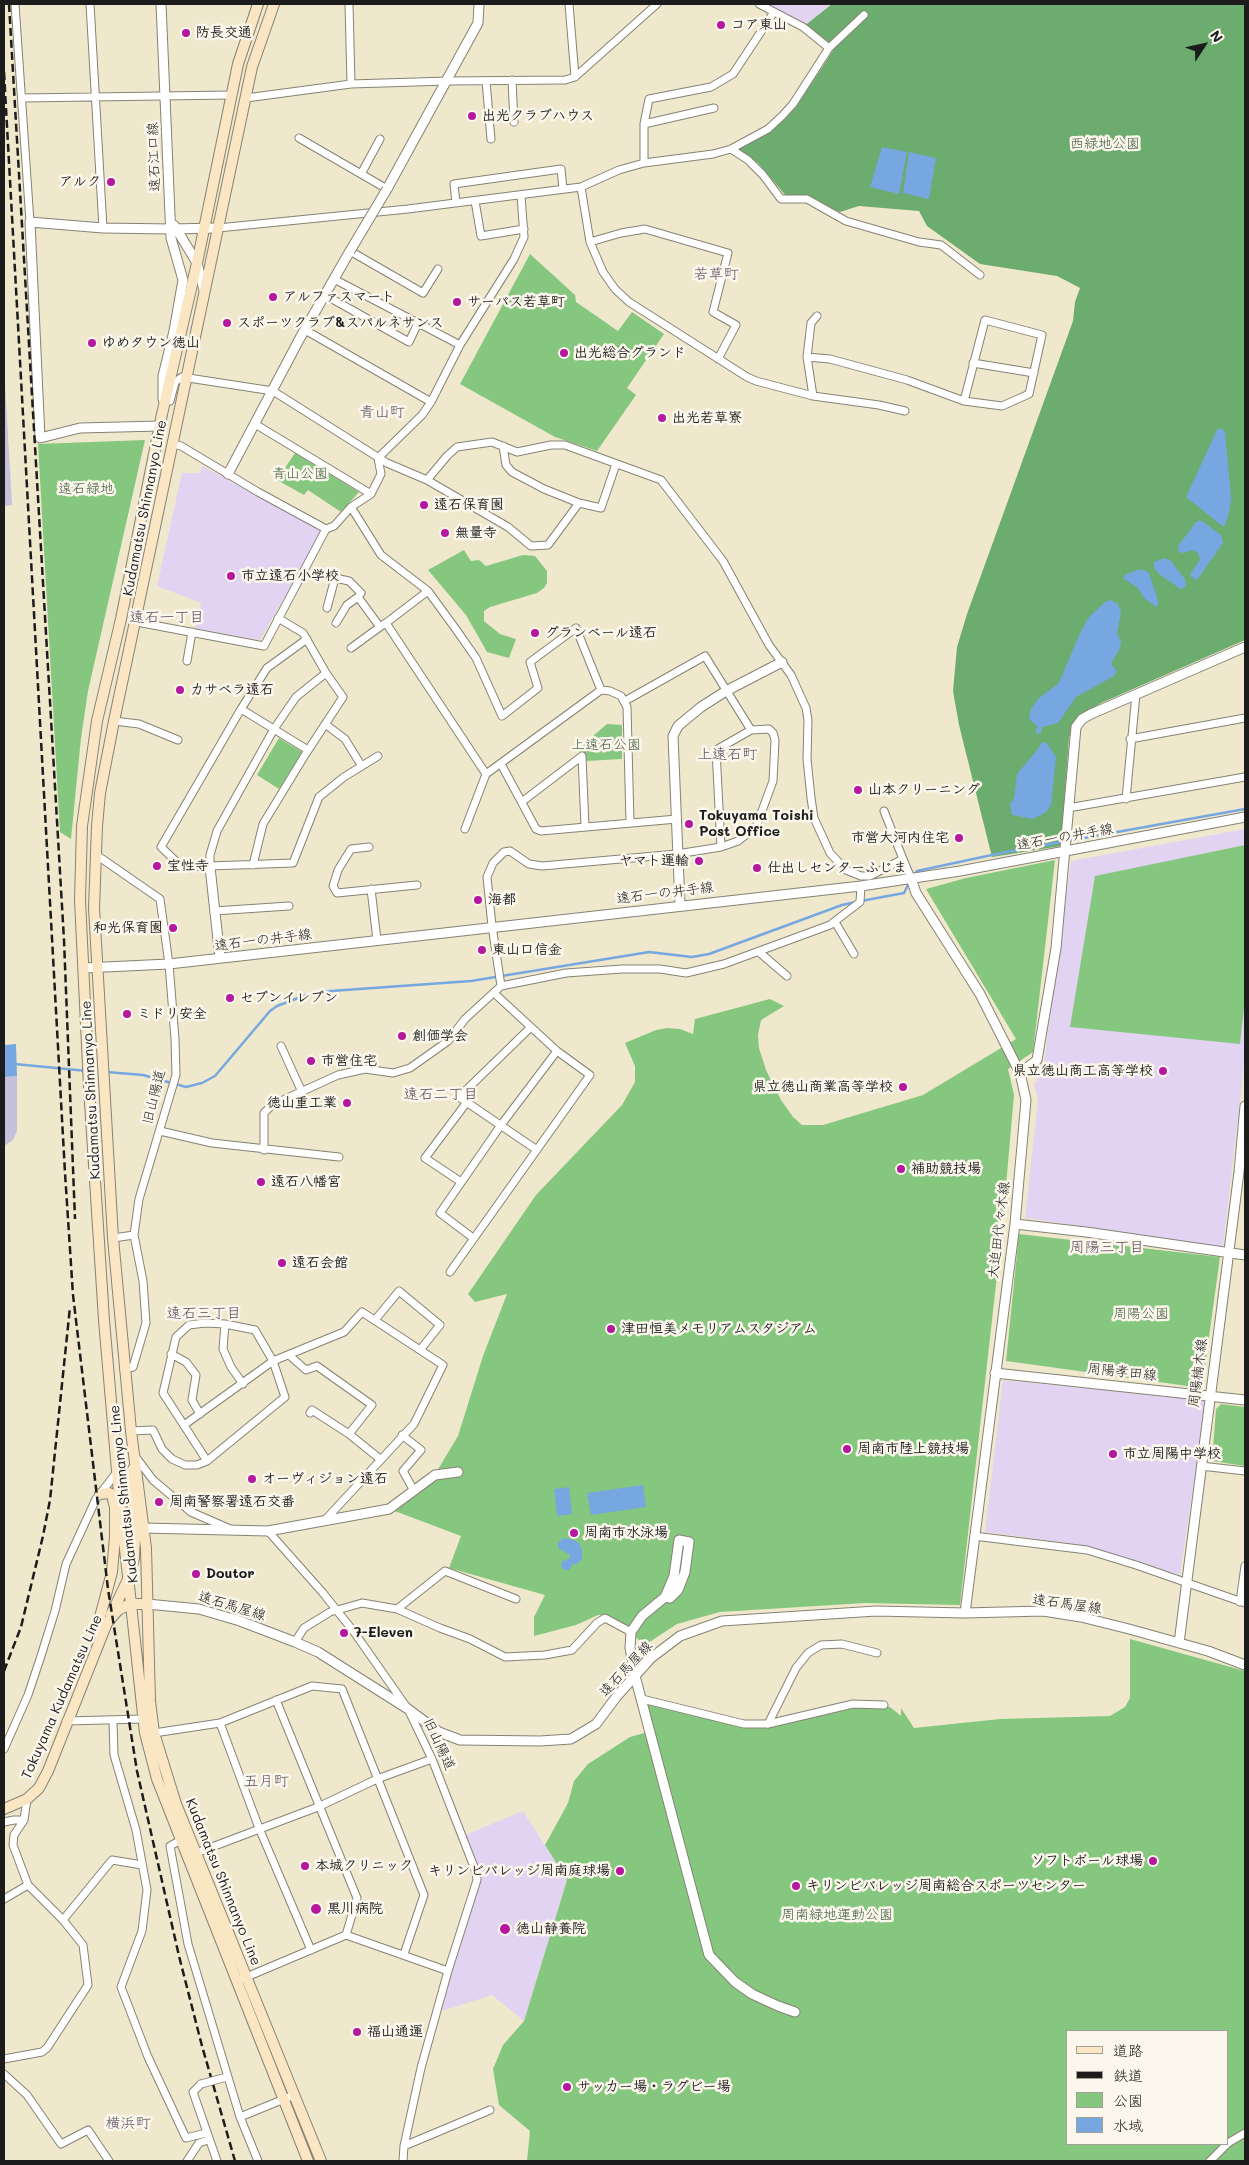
<!DOCTYPE html>
<meta charset="utf-8">
<style>
body{margin:0}
#map{position:relative;width:1249px;height:2165px;overflow:hidden;background:#f0e8cc;font-family:Mali,"Klee One",sans-serif}
canvas{display:block}
.frame{position:absolute;inset:0;border:5px solid #1c1c1c;pointer-events:none}
.legend{position:absolute;left:1066px;top:2030px;width:162px;height:115px;box-sizing:border-box;background:#fbf7ec;border:1px solid #a29f99;margin:0;padding:6px 9px;list-style:none;font-size:15px;color:#1c1c1c}
.legend li{display:flex;align-items:center;gap:10px;height:25px}
.legend b{width:25px;border:1px solid #a29f99}
.north{position:absolute;left:1179px;top:20px;width:50px;height:50px;-webkit-text-stroke:4px #fbf7ec;paint-order:stroke;rotate:55deg;font-size:14px;font-weight:700;line-height:20px;text-align:center;color:#1c1c1c}
.north::after{content:'';display:block;margin:auto;width:18px;height:22px;background:#1c1c1c;clip-path:polygon(50% 0,100% 100%,50% 72%,0 100%)}
</style>
<div id="map">
<canvas width="1249" height="2165"></canvas>
<div class="frame"></div>
<ul class="legend">
<li><b style="height:6px;background:#fbe6c4"></b>道路</li>
<li><b style="height:6px;background:#1c1c1c"></b>鉄道</li>
<li><b style="height:14px;background:#86c780"></b>公園</li>
<li><b style="height:14px;background:#76a7e1"></b>水域</li>
</ul>
<div class="north">N</div>
</div>
<script>
const ctx = document.querySelector('canvas').getContext('2d');
ctx.lineJoin = 'round';
function fillPath(path, color) { ctx.fillStyle = color; ctx.fill(path, 'evenodd'); }
const shape = rows => new Path2D(rows.map(r => 'M' + r).join(''));
function trace(path, color, width, dash) { ctx.strokeStyle = color; ctx.lineWidth = width; ctx.lineCap = dash ? 'butt' : 'round'; ctx.setLineDash(dash || []); ctx.stroke(path); }
function drawText(font, color, halo, rows, align = 'center') {
  ctx.font = font + ' Mali,"Klee One",sans-serif'; ctx.lineWidth = 5; ctx.setLineDash([]); ctx.textBaseline = 'middle'; ctx.strokeStyle = halo; ctx.fillStyle = color; for (const [text, x, y, turn = 0] of rows) {
    ctx.save(); ctx.translate(x, y); ctx.rotate((+turn || 0) * Math.PI / 180); ctx.textAlign = isNaN(turn) ? turn : align; if (halo) ctx.strokeText(text, 0, 0); ctx.fillText(text, 0, 0); ctx.restore();
  }
}
fillPath(shape([
 [759,4,832,4,803,27],
 [202,466,323,530,260,640,195,629,201,603,157,586,182,473,200,473],
 [1245,829,1245,1057,1223,1247,1025,1218,1038,1099,1034,1084,1043,1070,1071,861],
 [1003,1380,1206,1400,1180,1575,1083,1545,985,1532],
 [523,1811,567,1880,524,2021,492,1995,439,2012,480,1880,463,1836]
]), '#e3d3f2');
fillPath(shape([
 [4,368,12,505,4,506],
 [17,1076,17,1131,13,1140,4,1146,4,1077]
]), '#c6c0da');
fillPath(shape([
 [530,254,575,295,576,302,618,331,632,312,664,334,627,388,636,395,597,451,555,437,460,384],
 [145,440,88,691,81,738,71,839,60,832,38,444],
 [295,453,359,492,341,512,308,490,304,495,277,480],
 [464,550,471,561,479,560,486,566,523,555,535,556,547,571,547,583,544,588,537,593,490,607,484,611,484,621,500,634,516,639,509,658,487,652,466,615,428,570],
 [607,724,622,725,622,759,586,761,584,752,580,753,578,749],
 [279,738,302,752,279,789,257,775],
 [1245,845,1245,999,1240,1044,1070,1027,1095,876],
 [1055,860,1033,1052,1008,1069,1014,1095,1002,1231,960,1605,865,1603,720,1612,677,1624,645,1645,611,1616,598,1615,576,1625,534,1636,534,1617,545,1595,449,1568,461,1536,392,1510,437,1471,458,1436,483,1356,507,1294,475,1302,468,1294,536,1195,622,1105,635,1082,635,1066,625,1043,656,1030,667,1028,680,1029,693,1034,695,1019,770,999,784,1006,761,1020,758,1035,759,1048,766,1070,781,1100,793,1117,802,1125,823,1125,923,1095,1016,1039,926,889,966,878],
 [1019,1234,1220,1257,1202,1388,1006,1361],
 [1221,1404,1245,1407,1245,1466,1212,1461,1216,1409],
 [1130,1639,1245,1671,1245,2161,527,2161,530,2131,499,2105,493,2069,503,2045,524,2021,567,1880,545,1845,568,1803,574,1781,588,1764,630,1737,651,1731,642,1700,715,1717,763,1724,854,1703,890,1707,901,1716,901,1708,914,1728,1000,1719,1110,1716,1125,1707,1130,1698],
 [1068,2031,1228,2031,1228,2144,1068,2144]
]), '#86c780');
fillPath(shape([
 [832,4,1245,4,1245,640,1101,703,1077,718,1069,738,1061,846,992,857,959,725,953,691,957,647,967,614,1073,321,1075,302,1080,288,1057,276,980,264,927,226,919,211,859,206,840,212,809,198,787,197,758,163,736,149,766,134,785,119,795,108,825,63,835,47,803,27]
]), '#6cac6e');
fillPath(shape([
 [882,147,907,152,899,194,870,187],
 [909,152,936,158,929,199,903,193],
 [1221,428,1225,432,1231,498,1229,513,1224,527,1187,498,1187,495,1217,430],
 [1197,521,1202,521,1221,535,1223,543,1197,580,1191,577,1191,572,1200,560,1198,553,1192,550,1183,553,1179,552,1178,546],
 [1164,558,1170,560,1185,579,1186,586,1181,589,1160,575,1154,568,1154,562],
 [1136,570,1144,570,1149,573,1158,600,1158,605,1156,607,1144,598,1138,588,1123,578,1125,575],
 [1111,600,1118,604,1121,612,1117,634,1121,641,1120,648,1111,664,1117,671,1114,676,1076,697,1058,723,1042,727,1041,733,1036,734,1037,726,1029,719,1031,709,1038,699,1059,683,1080,633,1089,617,1105,602],
 [1046,742,1056,757,1051,805,1046,812,1033,819,1012,815,1010,804,1014,798,1017,774,1038,749,1041,743],
 [16,1044,17,1076,4,1077,4,1045],
 [643,1485,646,1507,591,1515,587,1493],
 [569,1487,572,1514,557,1516,554,1489],
 [563,1538,574,1540,580,1544,582,1551,582,1559,577,1564,573,1564,569,1570,564,1570,561,1566,562,1561,569,1559,570,1555,558,1548,558,1543]
]), '#76a7e1');
trace(shape([
 [915,874,917,871,1006,852,1245,809],
 [861,901,904,893,909,883],
 [15,1064,87,1071],
 [107,1072,143,1075,186,1087,202,1083,215,1076,270,1011,277,1006,306,995,331,991,471,981,649,952,692,957,709,954,842,905,856,902]
]), '#76a7e1', 2.5);
const minor = shape([
 [15,4,30,222],
 [90,4,103,228],
 [349,4,351,84],
 [569,4,575,77],
 [759,4,803,27,829,48],
 [512,80,514,122],
 [486,81,491,139],
 [22,98,231,95],
 [246,98,351,84,448,81,565,80,575,77,657,4],
 [644,124,714,108],
 [299,138,387,189],
 [731,149,748,160,763,175,781,199,807,199,846,221,919,242,941,245,980,275],
 [644,163,644,124,649,99,711,87,733,74,774,12],
 [361,174,380,139],
 [581,187,590,242,603,272,615,289,629,302,747,377,756,381,813,396,879,405,905,411],
 [475,201,481,236,524,229],
 [456,203,454,184,561,169,563,189],
 [218,228,408,209,581,187,619,170,644,163,713,154,731,149,768,129,782,116,793,104,829,48,864,15],
 [590,242,621,233,645,229,728,253,713,312,736,325,718,359],
 [350,251,423,293,438,269],
 [334,279,460,345],
 [325,295,409,342,418,323],
 [305,330,431,402],
 [807,357,830,359,907,380,964,401,1002,406,1029,394,1042,335,985,320,964,401],
 [973,363,1034,373],
 [813,396,807,357,811,323,817,316],
 [170,401,175,382,182,377,273,391,387,463,427,480,508,527,531,546,548,545,579,503],
 [255,424,371,494],
 [173,444,181,446,258,492,326,529],
 [503,446,506,465,512,472,544,489,579,503,601,508,616,464],
 [378,458,422,415,431,402,460,345,514,259,524,237,521,195],
 [427,480,447,456,457,447,492,442,517,452,551,445,565,445,661,480,723,561,769,645,791,675,806,708,808,720,807,759,811,798,814,818,830,853,846,870,861,876,870,876,903,859,911,878],
 [351,507,381,555,428,591,455,628,476,658,502,716,538,688,530,662,576,628,601,690],
 [428,591,386,623,486,774],
 [327,608,335,578,349,581,361,593,358,597,380,627],
 [137,622,264,646,326,529,334,526,351,507,371,494,381,474,378,458],
 [336,623,347,605,358,597],
 [307,639,267,668,241,709,161,847,182,867,293,863,319,797,344,777,378,756],
 [351,648,384,624],
 [187,661,192,632],
 [625,701,705,656,751,730],
 [241,709,308,750],
 [114,721,139,724,178,740],
 [325,724,345,739,361,765],
 [1130,739,1245,718],
 [501,764,536,829,541,831,677,819],
 [1126,799,1136,694],
 [523,801,582,756,585,826],
 [1068,808,1245,777],
 [884,811,903,859],
 [465,829,486,774,601,690,610,691,621,696,627,707,630,822],
 [369,847,351,849,338,870,333,886,337,893,417,885],
 [95,854,160,899,169,964,175,1039,176,1075,139,1199,134,1235,143,1281,146,1323,133,1367,124,1369],
 [253,865,263,824,305,755,343,697,326,673,303,633,278,618],
 [210,867,210,855,217,831,274,729,296,697,326,673],
 [371,889,377,940],
 [214,911,289,906],
 [835,922,854,954],
 [759,952,787,976],
 [501,986,492,926,487,877,493,863,504,852,510,851,529,864,542,866,677,854,721,847,738,841,756,827,773,781,775,740,773,733,769,729,751,730,716,750,721,847],
 [531,1027,459,1097,537,1150],
 [281,1046,301,1090],
 [160,1131,212,1143,339,1157],
 [264,1150,264,1113,272,1105,338,1075,365,1069,393,1073,410,1068,448,1041,465,1019,501,986,566,973,622,969,660,969,686,973,724,964,830,925,860,902,861,886],
 [461,1182,425,1158,467,1102],
 [113,1238,134,1235],
 [473,1238,440,1213,501,1125,557,1051],
 [450,1272,590,1075,557,1051,494,993],
 [375,1320,399,1291,440,1325,420,1350],
 [225,1324,223,1349,231,1367,243,1384],
 [171,1354,186,1362,196,1375,192,1400,200,1414],
 [289,1355,306,1370,317,1366,372,1405,349,1434],
 [310,1413,312,1410,349,1434,380,1459],
 [184,1425,273,1361,344,1332,362,1312,443,1365,414,1424,326,1519],
 [131,1431,153,1430,162,1449,172,1459,185,1465,197,1465,207,1461,285,1397,273,1361,255,1330,225,1324,205,1323,189,1325,176,1337,163,1393,207,1461],
 [402,1435,421,1450,403,1471,414,1491],
 [135,1456,153,1480,191,1512,230,1529],
 [1201,1466,1245,1471],
 [268,1531,323,1593,354,1632,408,1709,432,1759,476,1872,477,1880,448,1971,421,2068,404,2146,403,2161],
 [974,1536,1087,1550,1136,1565,1245,1603],
 [1240,1602,1245,1566],
 [397,1609,445,1571,516,1599],
 [295,1642,304,1628,330,1612,362,1603,397,1609,440,1628,470,1639,505,1657,545,1655,572,1650,597,1623,605,1618,631,1632],
 [642,1699,744,1724,768,1724,853,1704,884,1705],
 [276,1700,357,1898,346,1935],
 [66,1721,143,1719],
 [113,1721,114,1755,136,1830,147,1890,142,1931,121,1987,148,2057,186,2138,206,2133],
 [220,1723,259,1828,311,1950],
 [768,1724,796,1668,808,1653,821,1645,842,1644,877,1653],
 [154,1733,220,1723,312,1686,342,1689,424,1895,404,1954],
 [4,1749,28,1695,41,1656,55,1611,66,1564,96,1499,117,1472],
 [4,1822,14,1820,24,1820],
 [181,1840,170,1846,188,1944,240,2117,258,2161],
 [196,1853,318,1807,377,1779,432,1759],
 [4,1899,28,1885],
 [63,1920,112,1860,142,1865],
 [237,1981,346,1935,448,1971],
 [4,2059,42,2052,47,2048,88,1985,83,1945,63,1920,28,1885,13,1845,14,1835,24,1820,27,1799],
 [4,2074,27,2095,61,2144,88,2130,109,2161],
 [201,2084,193,2092,217,2161],
 [240,2117,294,2095],
 [1228,2143,1245,2133],
 [404,2146,490,2110],
 [187,2161,199,2143,208,2140],
 [1210,2161,1227,2144]
]);
const tertiary = shape([
 [161,4,171,238,183,280,174,331,163,376,163,399],
 [387,189,478,23,479,4],
 [174,225,197,263,204,290],
 [160,426,80,428,40,438,30,222,103,228,171,229,218,228],
 [228,474,300,338,350,251],
 [210,867,220,958],
 [911,878,916,893,980,994,1020,1073,1026,1100,1015,1224,965,1613],
 [680,905,673,736,678,726,701,707,726,691,782,662],
 [84,968,169,964,861,886,960,871,1245,817],
 [1020,1073,1037,1060,1056,948,1076,727,1082,719,1091,714,1245,647],
 [1015,1224,1086,1232,1245,1255],
 [995,1373,1245,1400],
 [143,1528,268,1531,389,1509,435,1475,458,1472],
 [665,1597,670,1598,678,1590,685,1572,689,1542,679,1540,674,1576,665,1597,642,1616,631,1632,630,1648,635,1676,709,1955,735,1982,752,1994,778,2006,795,2012],
 [147,1604,199,1609,240,1621,295,1642,318,1652,408,1709,439,1732,460,1740,540,1741,571,1739,596,1724,617,1696,651,1658,680,1636,722,1621,876,1611,965,1613,1043,1611,1081,1617,1129,1629,1208,1651,1245,1665],
 [1179,1643,1239,1172,1245,1106]
]);
const secondary = shape([
 [258,4,238,64,197,263,162,414,121,619,97,721,82,826,80,900,89,1087,104,1320,119,1494,145,1733,157,1779,308,2161],
 [274,4,252,67,114,721,100,793,97,826,94,908,113,1238,131,1431,146,1548,150,1701,154,1733,176,1804,321,2161],
 [100,1494,109,1493,112,1495,114,1504],
 [111,1615,129,1577,134,1558,135,1537,131,1485,133,1469],
 [96,1632,112,1572,115,1537,115,1506],
 [4,1809,27,1799,39,1788,48,1771,107,1623,118,1610,130,1604,147,1604]
]);
trace(minor, '#868274', 9);
trace(tertiary, '#868274', 11);
trace(secondary, '#868274', 12);
trace(minor, '#fff', 7);
trace(tertiary, '#fff', 9);
trace(secondary, '#fbe6c4', 10);
trace(shape([
 [9,4,64,940,75,1219],
 [4,72,65,1173,73,1295,108,1589,137,1771,179,1956,202,2046,235,2161],
 [4,1671,21,1627,43,1536,50,1500,70,1307]
]), '#1c1c1c', 2.5, [8, 4]);
const minorBridge = shape([
 [201,2084,223,2078]
]);
const tertiaryBridge = shape([
 [350,251,387,189]
]);
trace(minorBridge, '#868274', 9, []);
trace(tertiaryBridge, '#868274', 11, []);
trace(minorBridge, '#fff', 7);
trace(tertiaryBridge, '#fff', 9);
for (const [x, y, r, color] of [
 [721,25,5,"#b5179e"],
 [186,33,5,"#b5179e"],
 [472,116,5,"#b5179e"],
 [111,182,5,"#b5179e"],
 [273,297,5,"#b5179e"],
 [457,302,5,"#b5179e"],
 [227,323,5,"#b5179e"],
 [92,343,5,"#b5179e"],
 [564,353,5,"#b5179e"],
 [662,418,5,"#b5179e"],
 [424,505,5,"#b5179e"],
 [445,533,5,"#b5179e"],
 [231,576,5,"#b5179e"],
 [535,633,5,"#b5179e"],
 [180,690,5,"#b5179e"],
 [858,790,5,"#b5179e"],
 [689,824,5,"#b5179e"],
 [959,838,5,"#b5179e"],
 [699,861,5,"#b5179e"],
 [157,866,5,"#b5179e"],
 [757,868,5,"#b5179e"],
 [478,900,5,"#b5179e"],
 [173,928,5,"#b5179e"],
 [482,950,5,"#b5179e"],
 [230,998,5,"#b5179e"],
 [127,1014,5,"#b5179e"],
 [402,1036,5,"#b5179e"],
 [311,1061,5,"#b5179e"],
 [1163,1071,5,"#b5179e"],
 [903,1087,5,"#b5179e"],
 [347,1103,5,"#b5179e"],
 [901,1169,5,"#b5179e"],
 [261,1182,5,"#b5179e"],
 [282,1263,5,"#b5179e"],
 [611,1329,5,"#b5179e"],
 [847,1449,5,"#b5179e"],
 [1113,1454,5,"#b5179e"],
 [252,1479,5,"#b5179e"],
 [159,1502,5,"#b5179e"],
 [574,1533,5,"#b5179e"],
 [196,1574,5,"#b5179e"],
 [344,1633,5,"#b5179e"],
 [1153,1861,5,"#b5179e"],
 [305,1866,5,"#b5179e"],
 [620,1871,5,"#b5179e"],
 [796,1886,5,"#b5179e"],
 [316,1909,6,"#b5179e"],
 [505,1929,6,"#b5179e"],
 [357,2032,5,"#b5179e"],
 [567,2087,5,"#b5179e"]
]) { const dot = new Path2D(); dot.arc(x, y, r, 0, 2 * Math.PI); ctx.fillStyle = color; ctx.fill(dot); trace(dot, '#fbf7ec', 2); }
drawText('bold 14px', '#1c1c1c', '#fbf7ec', [
 ["コア東山",731,25],
 ["防長交通",196,33],
 ["出光クラブハウス",482,116],
 ["アルク",101,182,"right"],
 ["アルファスマート",283,297],
 ["サーパス若草町",467,302],
 ["スポーツクラブ&スパルネサンス",237,323],
 ["ゆめタウン徳山",102,343],
 ["出光総合グランド",574,353],
 ["出光若草寮",672,418],
 ["遠石保育園",434,505],
 ["無量寺",455,533],
 ["市立遠石小学校",241,576],
 ["グランベール遠石",545,633],
 ["カサベラ遠石",190,690],
 ["山本クリーニング",868,790],
 ["Tokuyama Toishi",699,816],
 ["Post Office",699,832],
 ["市営大河内住宅",949,838,"right"],
 ["ヤマト運輸",689,861,"right"],
 ["宝性寺",167,866],
 ["仕出しセンターふじま",767,868],
 ["海都",488,900],
 ["和光保育園",163,928,"right"],
 ["東山口信金",492,950],
 ["セブンイレブン",240,998],
 ["ミドリ安全",137,1014],
 ["創価学会",412,1036],
 ["市営住宅",321,1061],
 ["県立徳山商工高等学校",1153,1071,"right"],
 ["県立徳山商業高等学校",893,1087,"right"],
 ["徳山重工業",337,1103,"right"],
 ["補助競技場",911,1169],
 ["遠石八幡宮",271,1182],
 ["遠石会館",292,1263],
 ["津田恒美メモリアムスタジアム",621,1329],
 ["周南市陸上競技場",857,1449],
 ["市立周陽中学校",1123,1454],
 ["オーヴィジョン遠石",262,1479],
 ["周南警察署遠石交番",169,1502],
 ["周南市水泳場",584,1533],
 ["Doutor",206,1574],
 ["7-Eleven",354,1633],
 ["ソフトボール球場",1143,1861,"right"],
 ["本城クリニック",315,1866],
 ["キリンビバレッジ周南庭球場",610,1871,"right"],
 ["キリンビバレッジ周南総合スポーツセンター",806,1886],
 ["黒川病院",327,1909],
 ["徳山静養院",516,1929],
 ["福山通運",367,2032],
 ["サッカー場・ラグビー場",577,2087]
], 'left');
drawText('14px', '#466044', '#fbf7ec', [
 ["西緑地公園",1105,144],
 ["青山公園",300,474],
 ["遠石緑地",86,489],
 ["上遠石公園",606,745],
 ["周陽公園",1141,1314],
 ["周南緑地運動公園",837,1915]
]);
drawText('14px', '#1c1c1c', '#fbf7ec', [
 ["遠石江口線",154,157,-92],
 ["Kudamatsu Shinnanyo Line",145,508,-79],
 ["遠石一の井手線",1065,837,-10],
 ["遠石一の井手線",665,893,-7],
 ["遠石一の井手線",263,940,-7],
 ["Kudamatsu Shinnanyo Line",91,1090,-93],
 ["旧山陽道",154,1097,-76],
 ["大迫田代々木線",999,1230,-83],
 ["周陽孝田線",1122,1372,6],
 ["周陽楠木線",1198,1373,-83],
 ["Kudamatsu Shinnanyo Line",124,1494,-96],
 ["遠石馬屋線",1067,1604,8],
 ["遠石馬屋線",232,1606,17],
 ["遠石馬屋線",626,1669,-47],
 ["Tokuyama Kudamatsu Line",62,1697,-66],
 ["旧山陽道",439,1744,65],
 ["Kudamatsu Shinnanyo Line",223,1882,68]
]);
drawText('15px', '#5a4e5e', '#fbf7ec', [
 ["若草町",716,274],
 ["青山町",382,412],
 ["遠石一丁目",167,617],
 ["上遠石町",727,754],
 ["遠石二丁目",441,1094],
 ["周陽三丁目",1107,1247],
 ["遠石三丁目",204,1313],
 ["五月町",266,1781],
 ["横浜町",128,2123]
]);
</script>
